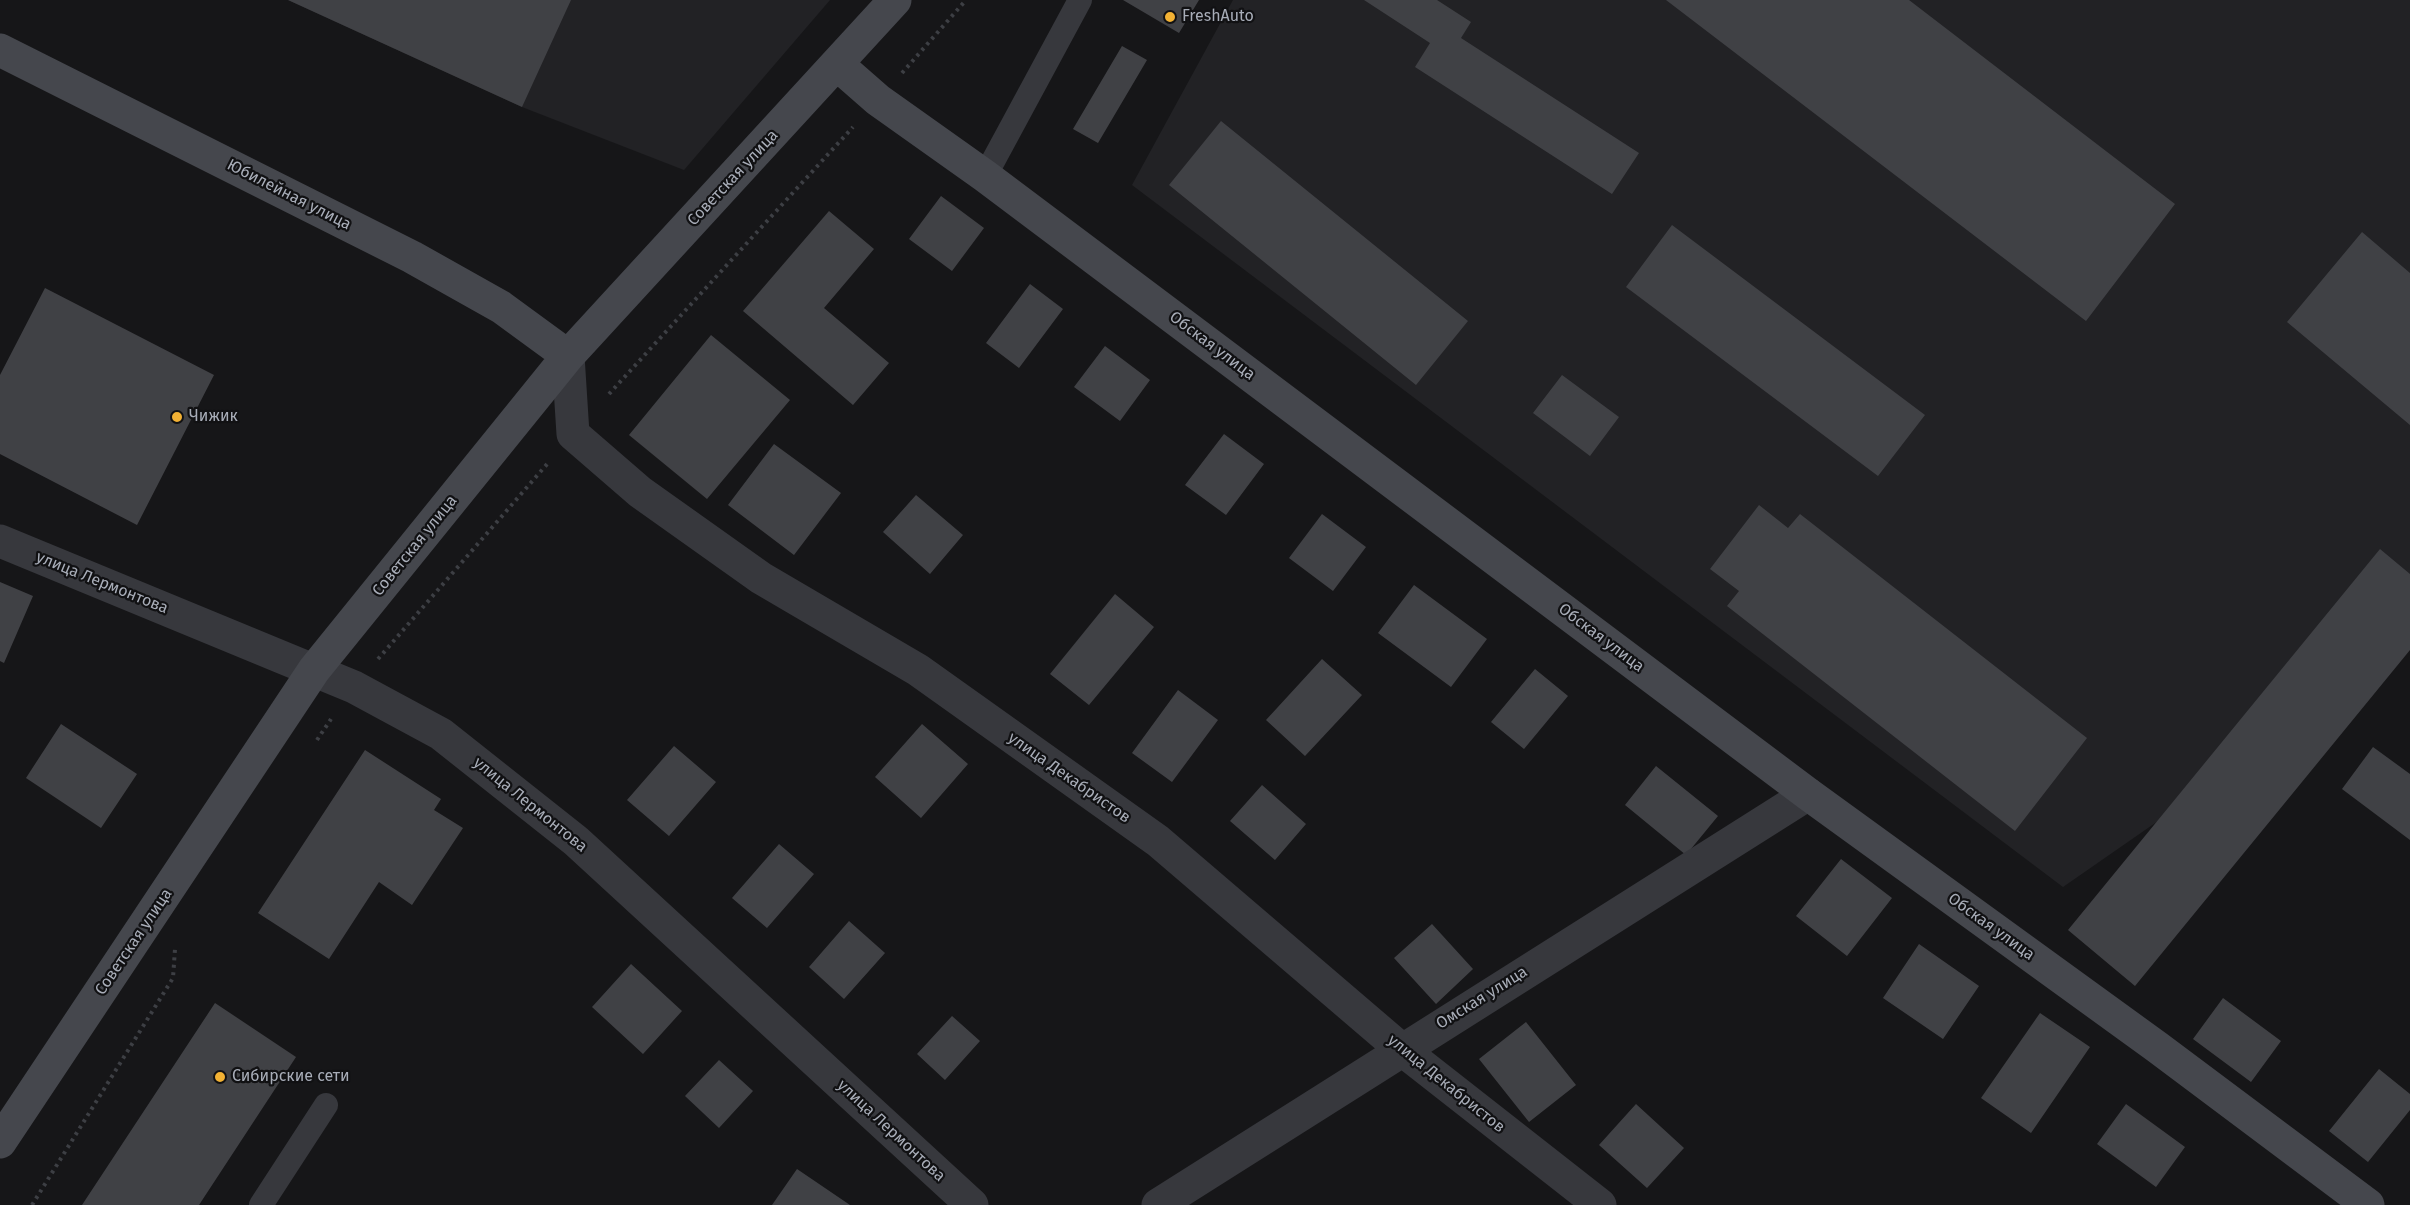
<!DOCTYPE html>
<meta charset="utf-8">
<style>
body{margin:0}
canvas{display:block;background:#161618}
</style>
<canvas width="2410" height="1205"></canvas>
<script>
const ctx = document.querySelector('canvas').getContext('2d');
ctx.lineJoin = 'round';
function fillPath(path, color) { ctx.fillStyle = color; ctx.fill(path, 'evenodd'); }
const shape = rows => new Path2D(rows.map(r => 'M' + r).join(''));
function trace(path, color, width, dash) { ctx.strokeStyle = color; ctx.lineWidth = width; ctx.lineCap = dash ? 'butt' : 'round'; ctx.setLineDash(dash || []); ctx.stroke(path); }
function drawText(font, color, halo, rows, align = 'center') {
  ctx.font = font + ' "Fira Sans",sans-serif'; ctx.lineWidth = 4.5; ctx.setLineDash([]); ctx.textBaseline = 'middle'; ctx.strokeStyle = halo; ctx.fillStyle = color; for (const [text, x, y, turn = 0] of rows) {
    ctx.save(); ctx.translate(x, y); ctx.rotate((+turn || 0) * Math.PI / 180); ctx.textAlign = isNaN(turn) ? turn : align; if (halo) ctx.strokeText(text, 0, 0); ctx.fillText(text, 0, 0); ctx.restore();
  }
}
fillPath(shape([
 [288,0,830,0,684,170,522,107],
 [1233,0,2410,0,2410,646,2063,887,1132,185]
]), '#222225');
fillPath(shape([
 [288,0,571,0,522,107],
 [1123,0,1199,0,1179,33],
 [1364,0,1437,0,1471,22,1461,38,1639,153,1612,194,1415,67,1430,43],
 [1666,0,1909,0,2175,204,2086,321],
 [1122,46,1147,60,1098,143,1073,129],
 [1221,121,1468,321,1416,385,1169,185],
 [941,196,984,228,952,271,909,239],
 [829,211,874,249,824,308,889,363,853,405,743,311],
 [1672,225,1925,415,1878,476,1626,287],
 [2362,232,2410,273,2410,425,2287,322],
 [1030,284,1063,309,1019,368,986,343],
 [45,288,214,375,137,525,0,454,0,375],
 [711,335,790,400,707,499,629,435],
 [1105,346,1150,380,1120,421,1074,387],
 [1562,375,1619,417,1590,456,1533,413],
 [1224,434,1264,464,1226,515,1185,485],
 [774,444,841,493,794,555,728,505],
 [916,495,963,535,930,574,883,532],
 [1759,505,1788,528,1800,514,2087,738,2015,831,1727,606,1739,591,1710,569],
 [1322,514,1366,547,1333,591,1289,558],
 [2380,549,2410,574,2410,650,2135,986,2068,930],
 [0,582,33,596,4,663,0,661],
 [1414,585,1487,639,1451,687,1378,633],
 [1115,594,1154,627,1089,705,1050,674],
 [1322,659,1362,695,1305,756,1266,720],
 [1535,669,1568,696,1524,749,1491,722],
 [1178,690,1218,720,1172,782,1132,753],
 [61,724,137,774,101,828,26,778],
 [922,724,968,764,921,818,875,777],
 [674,746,716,782,669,836,627,800],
 [2373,747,2410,774,2410,840,2342,789],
 [365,750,441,799,434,810,463,828,412,905,379,882,329,959,258,913],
 [1656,766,1718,816,1686,855,1625,805],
 [1262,785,1306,824,1275,860,1230,821],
 [779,844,814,874,767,928,732,898],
 [1841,859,1892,898,1847,956,1796,916],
 [849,921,885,953,844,999,809,967],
 [1432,924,1473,969,1436,1004,1394,958],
 [1919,944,1979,986,1943,1039,1883,998],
 [631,964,682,1011,643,1054,592,1007],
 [2223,998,2281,1041,2251,1082,2193,1039],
 [215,1003,296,1057,199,1205,82,1205],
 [2040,1013,2090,1047,2031,1133,1981,1098],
 [952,1016,980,1041,945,1080,917,1054],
 [1526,1022,1576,1085,1529,1122,1479,1059],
 [719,1060,753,1091,719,1128,685,1096],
 [2379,1069,2410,1094,2410,1110,2368,1162,2329,1131],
 [1636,1104,1684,1148,1647,1188,1599,1145],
 [2126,1104,2185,1147,2156,1187,2097,1144],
 [797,1169,850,1205,772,1205]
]), '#404145');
trace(shape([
 [902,73,966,0],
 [609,394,853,127],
 [378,659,548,463],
 [317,740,331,719],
 [32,1205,173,978,175,949]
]), '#3d3f44', 4, [3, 4.5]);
trace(shape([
 [985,176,1080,0],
 [261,1205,326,1105]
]), '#37383d', 24);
trace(shape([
 [568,356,573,434,640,492,761,578,918,670,1158,841,1401,1049,1600,1205],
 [0,541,354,687,441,734,576,841,972,1205],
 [1158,1205,1808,794]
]), '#37383d', 33);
trace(shape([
 [0,50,412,257,501,307,568,356],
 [838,65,878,100,985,176,1808,794,2157,1047,2368,1205],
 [0,1142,314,670,568,356,895,0]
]), '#45474d', 33);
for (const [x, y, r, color] of [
 [1170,17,6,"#f2b134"],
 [177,417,6,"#f2b134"],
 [220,1077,6,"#f2b134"]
]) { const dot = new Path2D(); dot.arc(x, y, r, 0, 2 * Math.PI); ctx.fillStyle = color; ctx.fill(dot); trace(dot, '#111113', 2); }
drawText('16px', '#a8adb8', '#111113', [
 ["FreshAuto",1182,17],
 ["Чижик",189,417],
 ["Сибирские сети",232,1077]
], 'left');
drawText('16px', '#a8adb8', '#111113', [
 ["Советская улица",733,178,-47],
 ["Юбилейная улица",289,195,27],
 ["Обская улица",1212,346,37],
 ["Советская улица",415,546,-51],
 ["улица Лермонтова",102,583,22],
 ["Обская улица",1601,638,37],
 ["улица Декабристов",1069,778,35],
 ["улица Лермонтова",530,805,39],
 ["Обская улица",1991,927,36],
 ["Советская улица",134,942,-56],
 ["Омская улица",1482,998,-32],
 ["улица Декабристов",1446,1084,39],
 ["улица Лермонтова",891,1131,43]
]);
</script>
